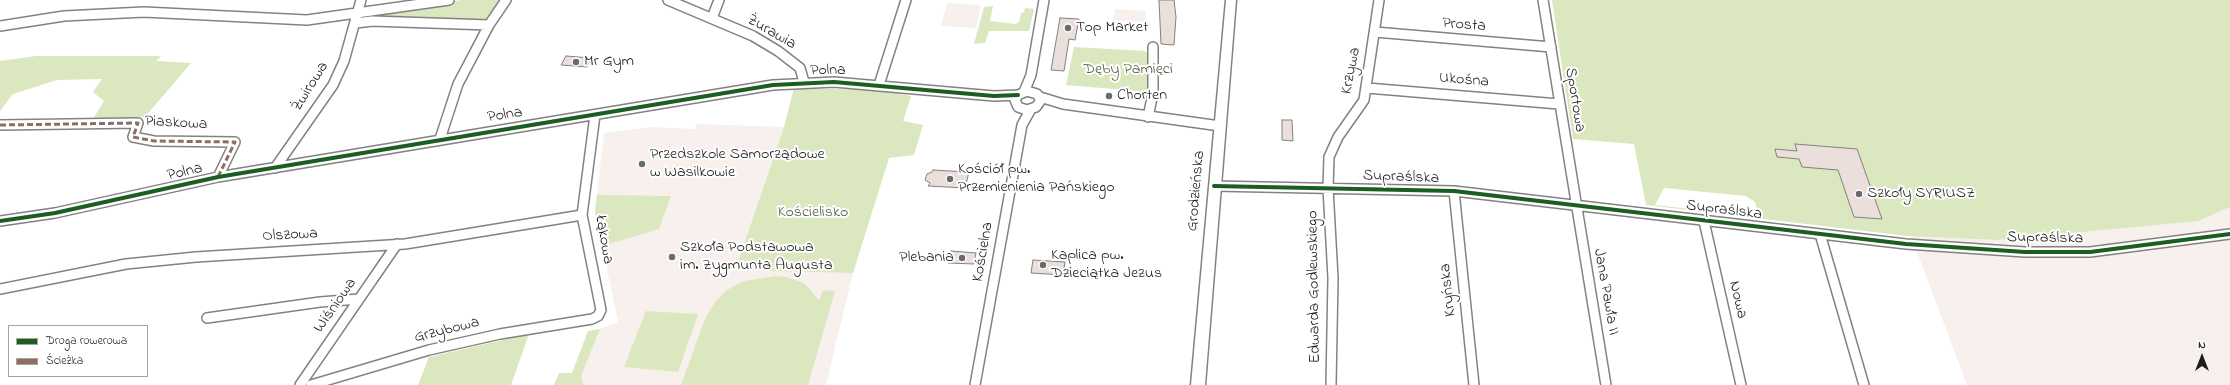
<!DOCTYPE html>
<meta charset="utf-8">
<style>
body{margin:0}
#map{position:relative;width:2230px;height:385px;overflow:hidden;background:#fff;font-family:"Indie Flower",sans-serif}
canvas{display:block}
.legend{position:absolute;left:8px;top:325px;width:140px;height:52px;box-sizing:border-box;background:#fff;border:1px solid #a4a4a4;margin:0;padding:5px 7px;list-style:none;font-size:12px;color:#1c1c1c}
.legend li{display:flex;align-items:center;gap:8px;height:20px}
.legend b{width:20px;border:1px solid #a4a4a4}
.north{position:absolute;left:2182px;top:337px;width:40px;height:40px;-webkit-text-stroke:3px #fff;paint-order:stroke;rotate:0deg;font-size:11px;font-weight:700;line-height:16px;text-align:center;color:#1c1c1c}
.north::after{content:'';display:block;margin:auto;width:14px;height:18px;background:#1c1c1c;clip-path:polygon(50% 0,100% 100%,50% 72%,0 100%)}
</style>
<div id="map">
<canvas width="2230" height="385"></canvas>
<ul class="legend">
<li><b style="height:5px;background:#1b5e20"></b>Droga rowerowa</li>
<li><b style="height:5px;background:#8d6e63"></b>Ścieżka</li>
</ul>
<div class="north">N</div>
</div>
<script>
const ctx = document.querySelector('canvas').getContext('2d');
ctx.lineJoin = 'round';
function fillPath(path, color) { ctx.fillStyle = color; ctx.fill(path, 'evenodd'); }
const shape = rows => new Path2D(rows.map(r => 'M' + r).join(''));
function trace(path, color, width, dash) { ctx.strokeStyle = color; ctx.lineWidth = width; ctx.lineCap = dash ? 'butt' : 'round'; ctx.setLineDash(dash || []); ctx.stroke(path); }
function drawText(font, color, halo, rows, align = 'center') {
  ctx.font = font + ' "Indie Flower",sans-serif'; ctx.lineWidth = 4; ctx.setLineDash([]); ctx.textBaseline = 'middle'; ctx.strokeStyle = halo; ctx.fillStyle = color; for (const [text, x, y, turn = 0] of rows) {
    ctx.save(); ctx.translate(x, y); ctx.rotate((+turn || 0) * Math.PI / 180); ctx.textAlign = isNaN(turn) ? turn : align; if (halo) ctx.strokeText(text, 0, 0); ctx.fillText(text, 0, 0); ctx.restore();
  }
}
fillPath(shape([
 [947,3,981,5,976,28,941,26],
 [1115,9,1146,11,1144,22,1113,20],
 [697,124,784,127,735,269,853,273,826,385,584,385,581,376,600,329,618,322,595,211,604,133,651,127,695,129],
 [2230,207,2230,385,1967,385,1911,236,1997,240,2202,219]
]), '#f8f0ec');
fillPath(shape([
 [461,0,503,0,488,24,361,19,364,16],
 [1552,0,2230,0,2230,207,2198,221,1997,240,1907,236,1646,205,1634,144,1573,139],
 [1664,188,1746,196,1755,202,1758,213,1753,216,1655,205],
 [993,6,990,21,1016,24,1019,22,1021,13,1024,12,1025,8,1034,9,1029,31,989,31,985,43,974,44,984,7],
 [1074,47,1145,51,1149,55,1150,92,1066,85],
 [36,56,161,56,156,61,191,63,145,117,93,119,104,101,93,92,102,79,57,80,13,94,0,111,0,61],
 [794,88,878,90,911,96,903,121,923,125,914,155,889,158,853,273,735,270,784,127],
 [597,195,671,196,659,229,602,246,595,211],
 [776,276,786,277,803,283,810,289,819,301,823,290,835,291,808,385,681,385,705,319,715,302,727,290,744,281],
 [646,311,698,314,678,372,624,367],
 [600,329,581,376,584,385,554,385,559,373,572,373,588,331],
 [529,334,511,385,418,385,429,357]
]), '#dbe7be');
const building = shape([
 [1159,0,1174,0,1176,17,1174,45,1161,44,1159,0],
 [1060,18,1079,19,1075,40,1069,39,1064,71,1051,70,1060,18],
 [566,56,591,58,587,67,561,65,566,56],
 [1282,120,1292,120,1293,141,1282,140,1282,120],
 [1795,144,1857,149,1882,219,1854,217,1838,170,1802,167,1799,159,1777,157,1775,149,1797,151,1795,144],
 [933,170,969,172,965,188,928,186,930,183,925,180,927,174,932,172,933,170],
 [951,251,976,253,974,264,948,263,951,251],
 [1033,260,1065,262,1063,275,1031,273,1033,260]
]);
fillPath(building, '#eadfda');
trace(building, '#828282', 1);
const minor = shape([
 [668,0,753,36,778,51,800,68,804,82],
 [1543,0,1606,385],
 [712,18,719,0],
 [356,23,372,21,489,25],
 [0,26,64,16,144,12,307,20,449,0],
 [1375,32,1551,47],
 [879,85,906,0],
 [1367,88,1559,104],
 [1027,91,1037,94,1041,100,1036,107,1027,110,1018,107,1015,100,1018,95,1027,91],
 [1024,92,1031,75,1044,0],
 [1040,97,1063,104,1220,126],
 [1148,117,1153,93,1153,47],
 [0,125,138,123,133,137,154,141,235,142,218,177],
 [440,139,458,84,489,25,506,0],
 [275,168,333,85,344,61,361,0],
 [1214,186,1454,191,1906,244,2025,252,2090,252,2230,234],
 [1454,191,1474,385],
 [0,221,55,213,218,177,773,85,834,82,994,96,1018,95],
 [1704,221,1741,385],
 [1820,234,1864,385],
 [0,289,126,264,196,257,405,244,582,215],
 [207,318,320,302,359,299],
 [300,385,397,244],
 [311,385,429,350,500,334,592,319,598,316,601,310,582,215,595,115],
 [975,385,1022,125,1031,109],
 [1331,385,1333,278,1328,188,1329,157,1338,137,1364,100,1379,0]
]);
const major = shape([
 [1226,0,1236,0,1205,385,1191,385,1226,0]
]);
trace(minor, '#828282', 12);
trace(major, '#828282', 3);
trace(minor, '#fff', 9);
fillPath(major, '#fff');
trace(shape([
 [0,125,138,123,133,137,154,141,235,142,218,177]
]), '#8d6e63', 3, [6, 3]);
trace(shape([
 [1214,186,1454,191,1906,244,2025,252,2090,252,2230,234],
 [0,221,55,213,218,177,773,85,834,82,994,96,1018,95]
]), '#1b5e20', 4);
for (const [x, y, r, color] of [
 [1068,28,4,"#6b6b6b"],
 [576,62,4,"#6b6b6b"],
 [1109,96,4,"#6b6b6b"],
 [642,164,4,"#6b6b6b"],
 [950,179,4,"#6b6b6b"],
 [1859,194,4,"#6b6b6b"],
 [672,257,4,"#6b6b6b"],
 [962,258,4,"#6b6b6b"],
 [1043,265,4,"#6b6b6b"]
]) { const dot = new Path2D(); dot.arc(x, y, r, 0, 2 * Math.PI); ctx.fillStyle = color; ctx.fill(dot); trace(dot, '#fff', 1.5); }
drawText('16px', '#1c1c1c', '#fff', [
 ["Prosta",1464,26,4],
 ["Żurawia",771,33,30],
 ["Polna",828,71],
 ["Krzywa",1352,71,-79],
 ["Ukośna",1464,81,5],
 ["Żwirowa",311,87,-58],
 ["Sportowa",1574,100,81],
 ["Polna",505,116,-9],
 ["Piaskowa",176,124,3],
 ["Polna",185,173,-13],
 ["Supraślska",1401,178,2],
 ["Grodzieńska",1197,191,-85],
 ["Supraślska",1724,211,7],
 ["Olszowa",290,236,-3],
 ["Supraślska",2045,239,1],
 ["Łąkowa",603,240,80],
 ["Kościelna",984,252,-80],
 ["Edwarda Godlewskiego",1315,287,-91],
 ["Kryńska",1449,290,-96],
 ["Jana Pawła II",1605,292,80],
 ["Nowa",1737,300,77],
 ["Wiśniowa",336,306,-55],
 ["Grzybowa",447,331,-14]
]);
drawText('16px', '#1c1c1c', '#fff', [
 ["Top Market",1076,28],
 ["Mr Gym",584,62],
 ["Chorten",1117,96],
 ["Przedszkole Samorządowe",650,155],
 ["w Wasilkowie",650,173],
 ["Kościół pw.",958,170],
 ["Przemienienia Pańskiego",958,188],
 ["Szkoły SYRIUSZ",1867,194],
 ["Szkoła Podstawowa",680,248],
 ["im. Zygmunta Augusta",680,266],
 ["Kaplica pw.",1051,256],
 ["Dzieciątka Jezus",1051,274],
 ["Plebania",954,258,"right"]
], 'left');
drawText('16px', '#555c42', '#fff', [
 ["Dęby Pamięci",1128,70],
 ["Kościelisko",813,213]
]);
</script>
